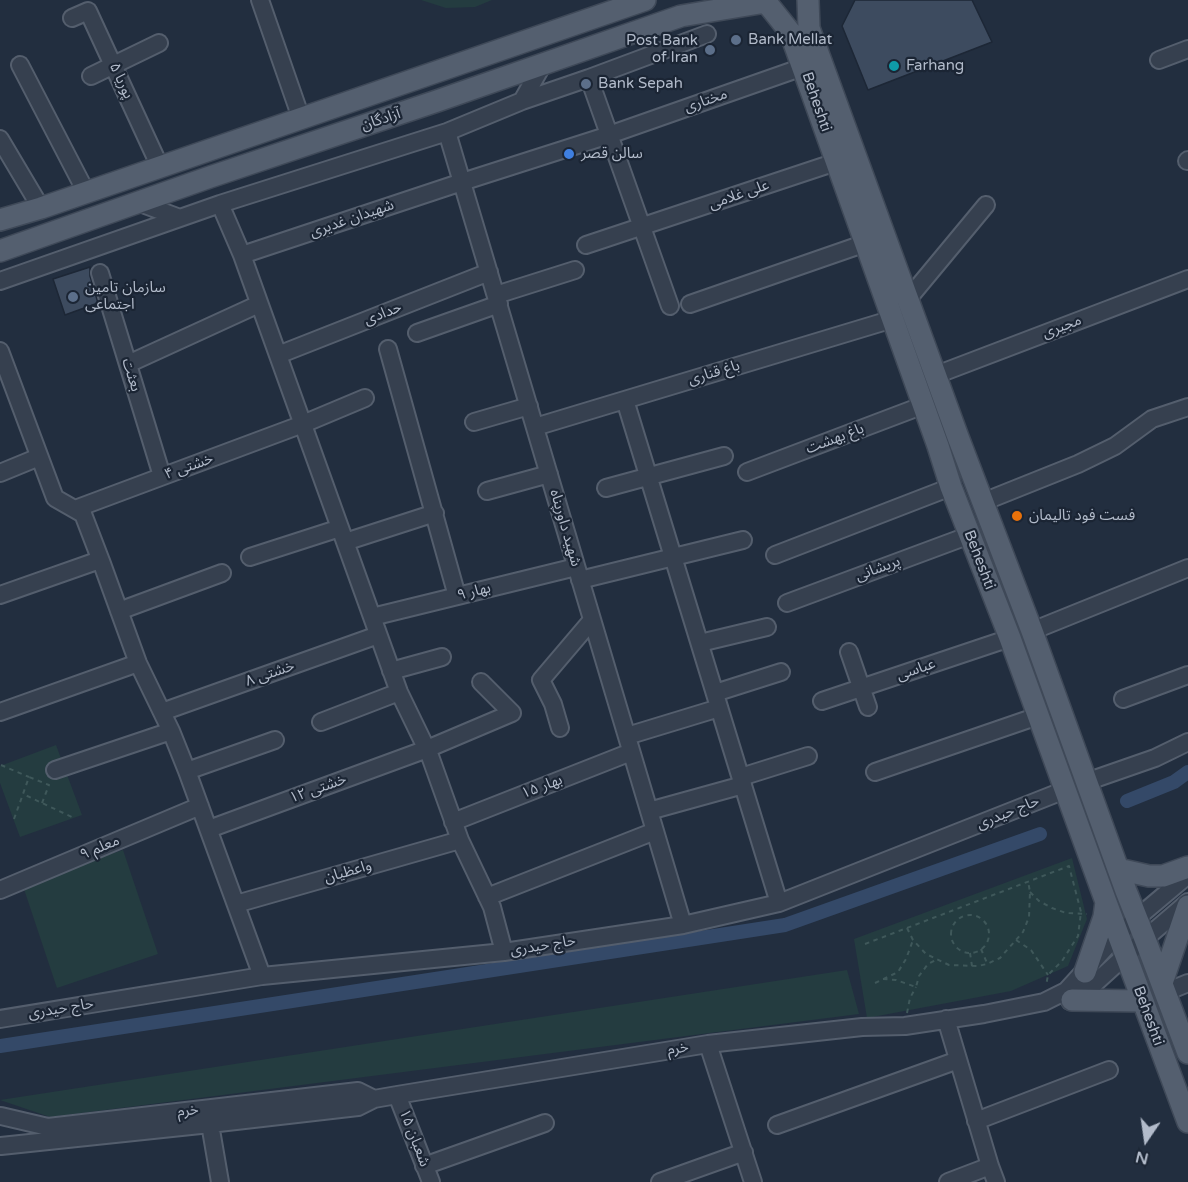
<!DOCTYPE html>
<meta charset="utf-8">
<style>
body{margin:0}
#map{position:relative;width:1188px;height:1182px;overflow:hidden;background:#222e3f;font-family:"Varela Round",sans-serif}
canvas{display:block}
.north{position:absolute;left:1116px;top:1110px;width:60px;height:60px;-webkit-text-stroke:4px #1b2534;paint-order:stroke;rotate:193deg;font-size:16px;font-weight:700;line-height:24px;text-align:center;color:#b2bbca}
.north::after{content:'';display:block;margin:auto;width:21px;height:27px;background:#b2bbca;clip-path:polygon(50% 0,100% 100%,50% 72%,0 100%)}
</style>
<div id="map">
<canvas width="1188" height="1182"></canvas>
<div class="north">N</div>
</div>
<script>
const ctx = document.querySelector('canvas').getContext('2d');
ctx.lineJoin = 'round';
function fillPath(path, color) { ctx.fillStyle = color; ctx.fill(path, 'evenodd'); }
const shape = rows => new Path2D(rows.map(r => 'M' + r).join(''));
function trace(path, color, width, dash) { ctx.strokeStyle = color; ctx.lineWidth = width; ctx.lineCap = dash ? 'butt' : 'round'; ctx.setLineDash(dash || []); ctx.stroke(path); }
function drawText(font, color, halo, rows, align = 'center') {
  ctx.font = font + ' "Varela Round","Noto Sans Arabic",sans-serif'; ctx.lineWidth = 4.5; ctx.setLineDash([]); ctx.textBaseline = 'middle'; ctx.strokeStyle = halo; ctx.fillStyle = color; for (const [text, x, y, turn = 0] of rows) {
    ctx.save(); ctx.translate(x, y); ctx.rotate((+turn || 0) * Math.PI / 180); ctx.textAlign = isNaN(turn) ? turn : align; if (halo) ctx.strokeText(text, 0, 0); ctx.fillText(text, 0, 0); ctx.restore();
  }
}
fillPath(shape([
 [421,0,492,0,475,7,446,8],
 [56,745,82,815,20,837,0,783,0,766],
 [123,850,158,954,57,988,22,883],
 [1072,858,1087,919,1068,966,1011,991,867,1018,854,939],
 [847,970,859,1014,50,1117,0,1100]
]), '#243c40');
trace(shape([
 [1127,801,1174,782,1188,772],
 [0,1046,785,925,1040,834]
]), '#344968', 14);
const building = shape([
 [855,0,972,0,992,42,868,90,842,26,855,0],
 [90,267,90,276,98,303,65,315,53,279,90,267]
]);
fillPath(building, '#3d4b5f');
trace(building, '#1d2736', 1.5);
const minor = shape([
 [260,0,301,118],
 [72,18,88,11,160,167],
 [1159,60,1188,49],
 [20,65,86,192],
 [91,76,159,43],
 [589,78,670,306],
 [522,101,543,64],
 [447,132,683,925],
 [0,139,41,208],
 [1187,161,1188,160],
 [137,202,180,218],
 [220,204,242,255,399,692,430,756,460,840,492,907,504,952],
 [586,245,836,162],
 [242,255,462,182,609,135,803,67],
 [100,273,162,476],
 [0,281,220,204,447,132,522,101,589,78,707,34],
 [496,295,575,270],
 [908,299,986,205],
 [690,304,866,243],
 [417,333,499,304],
 [388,349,457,596],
 [0,351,55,498,83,514,101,561,94,562,0,595],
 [278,355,489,272],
 [128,364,259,304],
 [936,375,1188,279],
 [625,400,779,903],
 [474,422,529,406],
 [535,427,893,319],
 [747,472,924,405],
 [0,473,39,457],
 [606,488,724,456],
 [487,491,549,474],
 [983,502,1078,464,1115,446,1152,419,1188,407],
 [75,509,303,424,365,398],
 [345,542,435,513],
 [775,555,951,487],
 [250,557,340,528],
 [580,580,743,540],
 [787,603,970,535],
 [119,611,222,573],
 [372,617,576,567],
 [1032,631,1188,568],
 [700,643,767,627],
 [849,652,868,707],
 [391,671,442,657],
 [715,693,781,672],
 [1123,699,1188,675],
 [822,701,1010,638],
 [0,712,138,663],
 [162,712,378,635],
 [321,722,399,692],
 [560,728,553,704,541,680,592,620],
 [171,731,187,771,262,976],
 [627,736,719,708],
 [55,770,171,731,138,663,101,561],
 [187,771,275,740],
 [875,772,1038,716],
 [741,777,808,756],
 [1086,782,1155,758,1188,742],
 [649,811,743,785],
 [453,822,631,752],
 [209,829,427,749,512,713,481,682],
 [0,890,200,806],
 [487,897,655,831],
 [236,904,460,840],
 [1166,992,1188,983],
 [1070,1001,1082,995,1126,955,1188,902],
 [0,1019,262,976,504,952,683,925,779,903,1065,790],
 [946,1019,990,1166,996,1182],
 [708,1044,753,1182],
 [397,1095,431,1182],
 [1,1116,48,1127,358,1091,374,1099],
 [976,1121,1109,1070],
 [210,1124,220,1182],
 [777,1125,958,1060],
 [1,1146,210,1124,358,1107,374,1099,397,1095,708,1044,862,1027,905,1026,984,1014,1044,1002,1066,991,1118,934,1188,875],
 [424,1166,545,1123],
 [660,1182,744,1152],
 [948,1182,990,1166]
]);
const major = shape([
 [808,0,809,28,958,437,1032,631,1126,891,1145,939,1188,1053],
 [0,220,41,208,645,0],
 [0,251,210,177,437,101,681,16,766,2,790,32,938,446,951,487,1010,638,1106,902,1188,1122],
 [1118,869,1149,876,1163,876,1188,867],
 [1085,972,1104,917,1106,902],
 [1162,983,1188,906],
 [1072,1000,1142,1001]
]);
trace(minor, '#545e6d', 20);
trace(major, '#3f4958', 24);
trace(shape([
 [1,765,29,777],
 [42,803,49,785,29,777,23,794,42,803,74,818],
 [14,819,23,794],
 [1030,892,1039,901,1052,908,1066,913,1087,914],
 '951 934a19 19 0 1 1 38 0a19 19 0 1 1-38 0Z',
 [907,928,913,940,926,954,949,965,978,966,987,964,1000,958,1023,932,1029,917,1030,892,1028,881],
 [1016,940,1031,950,1048,975],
 [865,944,1069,866,1081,912,1078,936,1062,961,1048,975,1046,986],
 [981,949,987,963],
 [970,953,972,966],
 [883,979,896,980,916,987,919,976,928,964,938,959],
 [875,983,898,972,906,959,913,940],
 [907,1013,910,998,916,987]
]), '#3f585a', 2, [4.5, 4.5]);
trace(minor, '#36404f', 16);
trace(major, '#545f6f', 21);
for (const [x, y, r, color] of [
 [736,40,6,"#5c6f8a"],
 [710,50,6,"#5c6f8a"],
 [894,66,6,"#0f9aa8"],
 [586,84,6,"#5c6f8a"],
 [569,154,6,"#3f7fe0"],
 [73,297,6,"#5c6f8a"],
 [1017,516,6,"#e8710a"]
]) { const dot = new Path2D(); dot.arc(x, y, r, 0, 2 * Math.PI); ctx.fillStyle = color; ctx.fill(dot); trace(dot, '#1b2534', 2); }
drawText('15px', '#b2bbca', '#1b2534', [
 ["Bank Mellat",748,40],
 ["Post Bank",698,41,"right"],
 ["of Iran",698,58,"right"],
 ["Farhang",906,66],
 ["Bank Sepah",598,84],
 ["سالن قصر",581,154],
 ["سازمان تامین",85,288],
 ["اجتماعی",85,305],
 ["فست فود تالیمان",1029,516]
], 'left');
drawText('15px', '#b2bbca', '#1b2534', [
 ["پوریا ۵",121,81,65],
 ["مختاری",706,101,-19],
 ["Beheshti",816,102,71],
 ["آزادگان",381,120,-18],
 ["علی غلامی",739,195,-19],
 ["شهیدان غدیری",352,219,-19],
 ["حدادی",383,314,-21],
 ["مجیری",1062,327,-21],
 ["باغ قناری",714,373,-17],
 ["بعثت",131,375,73],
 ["باغ بهشت",835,439,-21],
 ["خشتی ۴",189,467,-20],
 ["شهید داورپناه",565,528,74],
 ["Beheshti",979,560,69],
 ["پریشانی",878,569,-20],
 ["بهار ۹",474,592,-14],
 ["عباسی",916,670,-19],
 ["خشتی ۸",270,674,-19],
 ["بهار ۱۵",542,787,-21],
 ["خشتی ۱۲",318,789,-20],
 ["حاج حیدری",1008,813,-22],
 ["معلم ۹",100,848,-23],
 ["واعظیان",348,872,-16],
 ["حاج حیدری",543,946,-9],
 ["حاج حیدری",61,1009,-9],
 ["Beheshti",1148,1016,70],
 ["خرم",678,1049,-9],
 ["خرم",188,1111,-7],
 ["۱۵ شعبان",414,1138,69]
]);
</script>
